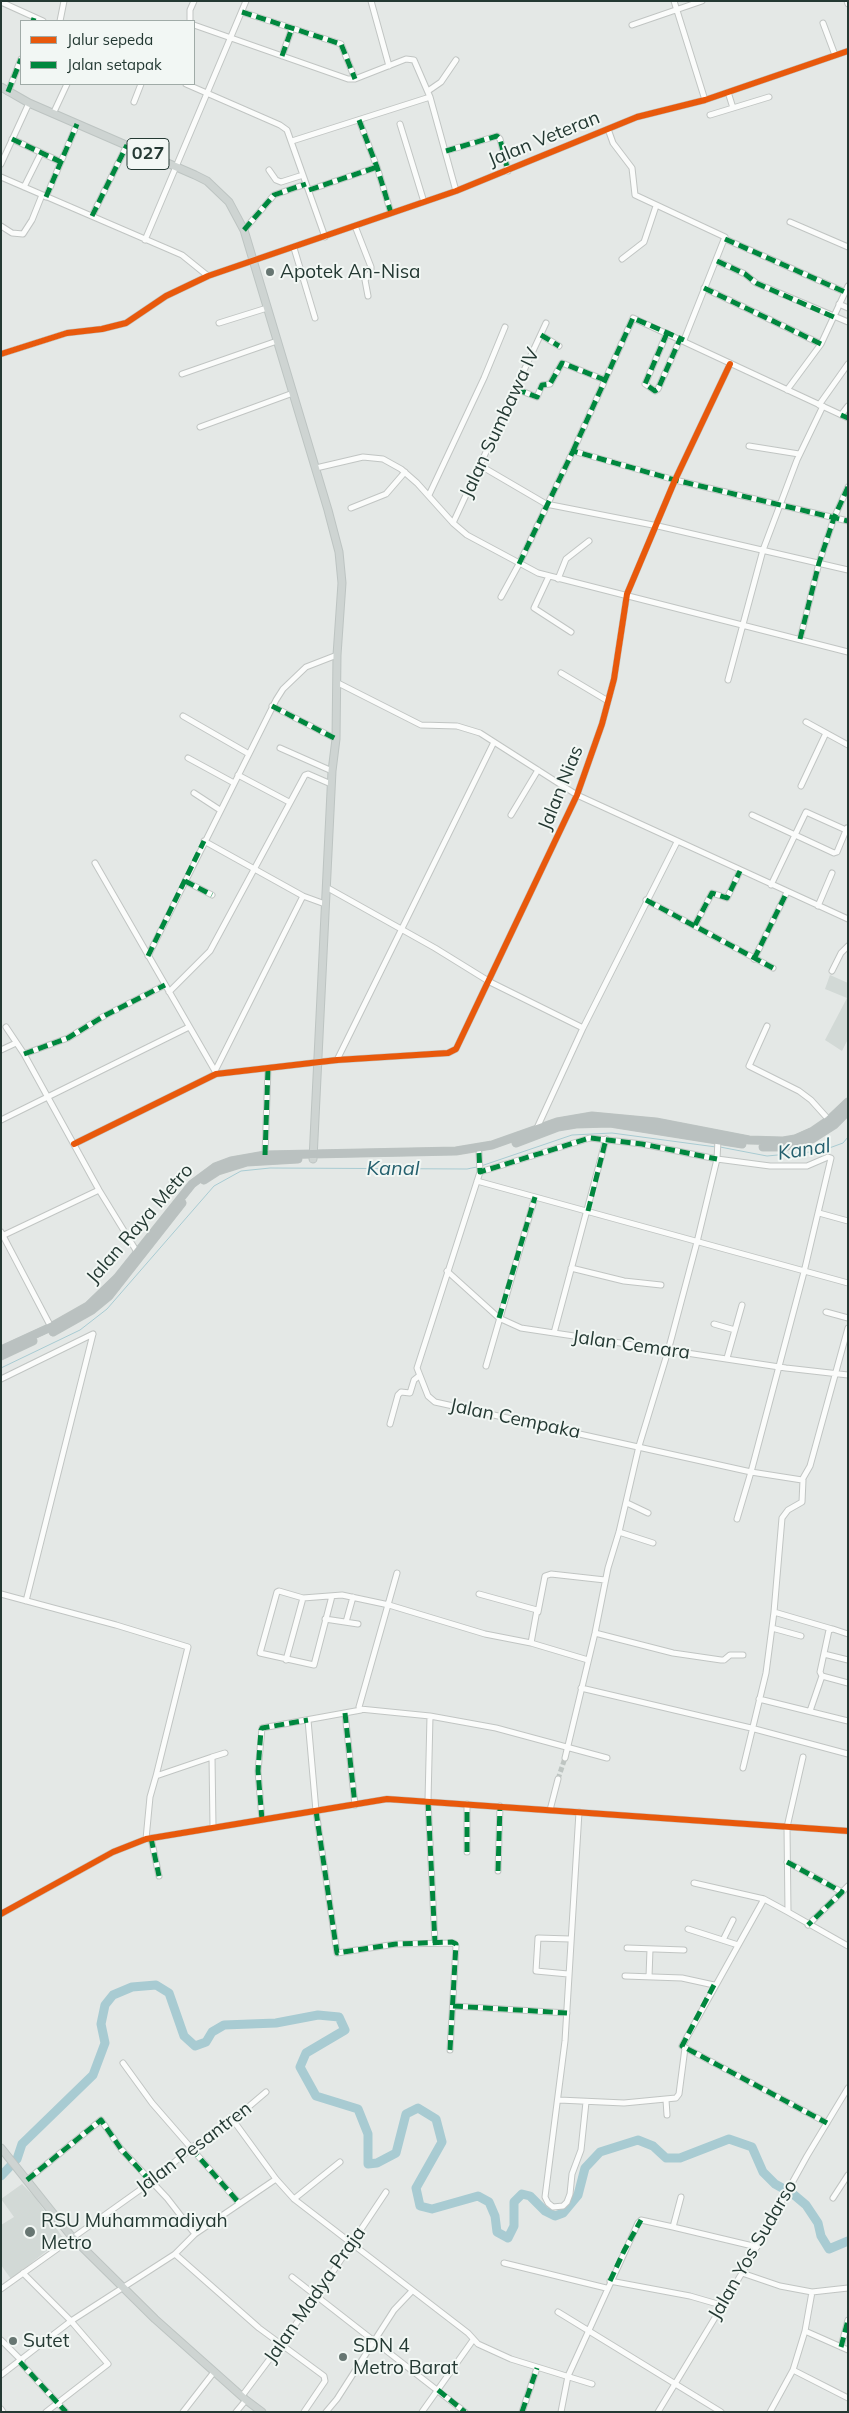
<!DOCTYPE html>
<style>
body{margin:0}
#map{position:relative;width:849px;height:2413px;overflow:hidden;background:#e4e8e6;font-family:Mulish,sans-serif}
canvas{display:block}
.frame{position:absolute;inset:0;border:2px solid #243933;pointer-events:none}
.legend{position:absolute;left:20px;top:20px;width:175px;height:65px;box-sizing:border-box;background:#f2f7f4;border:1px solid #a0aba7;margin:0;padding:6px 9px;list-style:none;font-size:15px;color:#243933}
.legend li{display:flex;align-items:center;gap:10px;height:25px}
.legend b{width:25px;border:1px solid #a0aba7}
</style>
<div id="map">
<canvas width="849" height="2413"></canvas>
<div class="frame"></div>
<ul class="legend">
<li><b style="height:6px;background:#e8590c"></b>Jalur sepeda</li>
<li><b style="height:6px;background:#00873e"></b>Jalan setapak</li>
</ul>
</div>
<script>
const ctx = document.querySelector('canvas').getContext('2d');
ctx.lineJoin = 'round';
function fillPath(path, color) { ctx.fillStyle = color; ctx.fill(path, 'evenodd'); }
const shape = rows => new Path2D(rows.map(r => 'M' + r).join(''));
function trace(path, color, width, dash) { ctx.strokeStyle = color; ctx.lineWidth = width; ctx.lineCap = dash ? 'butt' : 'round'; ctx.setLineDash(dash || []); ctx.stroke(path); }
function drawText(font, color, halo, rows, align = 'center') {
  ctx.font = font + ' Mulish,sans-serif'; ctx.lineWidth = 4; ctx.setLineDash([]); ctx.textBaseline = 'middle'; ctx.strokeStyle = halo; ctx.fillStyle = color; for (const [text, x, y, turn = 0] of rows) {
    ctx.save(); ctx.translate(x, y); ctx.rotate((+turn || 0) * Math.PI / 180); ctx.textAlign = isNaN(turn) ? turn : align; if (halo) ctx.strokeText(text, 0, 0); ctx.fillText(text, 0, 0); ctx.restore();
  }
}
fillPath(shape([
 [830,975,848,983,848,1039,842,1051,825,1040,847,998,825,989],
 [22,2184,35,2197,63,2238,11,2279,1,2265,1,2225,14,2217,1,2199]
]), '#d2d9d6');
trace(shape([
 [720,1147,767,1156,821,1151,843,1143,848,1137],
 [481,1166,572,1135,612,1133,716,1147],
 [1,1368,80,1330,107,1309,214,1186,241,1171,270,1168,467,1169,477,1167]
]), '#a8cbd2', 1);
trace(shape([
 [1,2176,17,2159,22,2144,93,2075,105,2043,101,2024,105,2005,113,1995,132,1987,156,1985,169,1993,184,2036,195,2046,206,2042,212,2032,224,2025,276,2023,318,2015,339,2017,345,2030,306,2053,300,2067,316,2096,358,2109,368,2134,368,2164,377,2163,396,2153,406,2114,418,2108,436,2119,442,2142,416,2188,420,2206,432,2209,478,2196,489,2202,495,2216,497,2232,508,2238,514,2226,514,2202,522,2194,530,2196,545,2211,555,2216,563,2213,578,2195,585,2168,600,2152,638,2140,653,2146,666,2158,680,2158,729,2139,752,2147,763,2172,775,2184,793,2194,806,2205,818,2223,821,2236,829,2249,848,2241]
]), '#a8cbd2', 9);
trace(shape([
 [558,1779,565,1758]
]), '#bec5c2', 5, [5, 2.5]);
const minor = shape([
 [371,1,389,66],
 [674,1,705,100],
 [847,1,848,4],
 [1,2,43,21],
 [242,12,341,44,355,79],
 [60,21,64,1],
 [190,21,190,10,194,1],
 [823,23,835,55],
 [194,25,348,79,355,79,406,59,414,60,430,97,456,191],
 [632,25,702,1],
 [282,56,292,28],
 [186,84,280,125,287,130,325,237],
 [428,91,441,82,456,60],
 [8,92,21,59],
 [728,92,733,108,769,97],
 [134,102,141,84],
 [53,114,67,84],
 [710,115,733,108],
 [359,120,377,167,391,213],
 [400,124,424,202],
 [608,129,613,143,632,168,635,195,725,237,684,340],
 [12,139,61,162],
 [292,141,430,97],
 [446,151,497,136,500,139,508,171],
 [1,164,29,103],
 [269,170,276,180,281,182,303,175],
 [1,177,182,255,208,276],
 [24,187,41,153],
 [309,190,377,167],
 [46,197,77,124],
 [92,216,127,145],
 [790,222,848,247],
 [1,226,12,233,23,234,32,220,42,195],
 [355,226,371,267,371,272,365,280,368,296],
 [244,230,274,195,306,184],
 [725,239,845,292],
 [145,240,246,1],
 [294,248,315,318],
 [622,259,644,242,656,206],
 [717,261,745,274,756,283,848,322],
 [704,288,821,344],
 [839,304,848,308],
 [219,323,267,308],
 [667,333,645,384,655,391,658,389,680,339],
 [541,335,559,346],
 [1,354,67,333,102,329,126,323,166,296,208,276,456,191,637,117,705,100,848,51],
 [182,374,277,341],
 [516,389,537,397,542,385,550,384,562,363,605,380],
 [787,390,821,344,848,286],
 [819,405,848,364],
 [841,415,848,406],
 [200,427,293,393],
 [749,446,799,454],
 [573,451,633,318,848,418],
 [481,466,546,504,658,526,848,570],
 [316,468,363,457,383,459,401,469,417,483,453,523,467,535,538,573,848,652],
 [429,495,484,378,505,327],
 [351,508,386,494,405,472],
 [453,523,546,323],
 [549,576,534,608,571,632],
 [558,579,566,559,589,541],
 [501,597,519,564,573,451,675,480,848,521],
 [800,639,819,563,834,518,848,487],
 [561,673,608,701],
 [728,680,763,550,797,460,823,406],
 [338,683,421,725,457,726,480,733,577,795,848,919],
 [272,706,336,739],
 [183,716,249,754],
 [806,722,848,745],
 [280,748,332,771],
 [188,758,234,783],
 [238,775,289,802],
 [801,786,826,733],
 [194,793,220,810],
 [511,815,538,770],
 [752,815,834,853,837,852,847,828],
 [204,841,303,896,325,904],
 [95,863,215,1071],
 [185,881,212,895],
 [771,885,806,812,846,830],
 [326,887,435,948,490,982,583,1028],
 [646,900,773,968],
 [818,906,832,873],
 [695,925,712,893,727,898,740,871],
 [148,956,276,700,283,689,306,667,337,655],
 [754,959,787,892],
 [832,971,841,953,848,946],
 [169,992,210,951,305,775,308,774,331,784],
 [767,1026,749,1066,799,1091,811,1100,829,1120],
 [6,1027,24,1054,99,1190,137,1252],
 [1,1050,16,1043],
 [24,1054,68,1038,104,1016,165,985],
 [337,1060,494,742],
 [216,1074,215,1071,303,896],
 [1,1120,189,1027],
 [537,1128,583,1028,677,842],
 [74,1144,216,1074,337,1060,448,1053,456,1049,577,795,602,724,614,679,627,594,675,480,730,364],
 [479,1153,480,1172,417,1368,428,1396,435,1402,751,1472,802,1480,810,1466,848,1328],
 [265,1155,268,1068],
 [480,1172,590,1138,642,1144,717,1159,770,1166,807,1166,828,1157,831,1158,804,1272,751,1472,737,1519],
 [477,1181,848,1283],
 [819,1213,848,1221],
 [1,1232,51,1327],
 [2,1236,99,1190],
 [571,1268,624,1281,661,1285],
 [447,1271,499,1318,521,1328,786,1368,848,1375],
 [826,1312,848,1318],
 [714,1324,735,1330],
 [554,1333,606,1139],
 [727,1358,742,1305],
 [486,1366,535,1197],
 [1,1379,93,1334],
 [390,1424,398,1395,401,1392,410,1393,414,1380,419,1376],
 [627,1503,648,1513],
 [619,1532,653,1543],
 [397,1573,359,1707,360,1709,430,1716,496,1728,607,1758],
 [1,1594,116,1625,188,1647,156,1776],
 [479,1594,537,1610,531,1643],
 [332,1596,314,1665,260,1653,277,1592,279,1591,303,1598,342,1595,389,1605,485,1634,531,1643,588,1660],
 [26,1601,93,1334],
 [538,1612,545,1576,551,1574,605,1580],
 [774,1612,832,1629],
 [325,1619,358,1624],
 [346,1622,353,1597],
 [772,1628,801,1636],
 [595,1633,673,1653,721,1660,724,1660,730,1655,743,1655],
 [848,1634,833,1629,829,1630,820,1672,822,1676,848,1683],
 [824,1654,848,1660],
 [286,1660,303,1598],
 [581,1688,751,1728,848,1754],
 [759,1699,848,1721],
 [810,1711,822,1676],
 [345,1713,355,1805],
 [430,1716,428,1801,435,1943],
 [308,1720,316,1811,337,1953,396,1944,454,1943,456,1946,450,2050],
 [803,1757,787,1827,788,1912,848,1946],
 [565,1758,595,1633,608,1568,619,1532,639,1446,668,1351,697,1242,717,1159,718,1140],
 [743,1768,766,1673,774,1612,782,1518,788,1510,802,1502,803,1480],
 [550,1810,558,1779],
 [579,1812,565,2041,545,2197,548,2203,553,2207,563,2206,567,2202,570,2194,572,2174,581,2150,586,2102],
 [262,1820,258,1771,262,1728,361,1710],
 [213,1827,212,1757,225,1753],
 [151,1838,159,1876],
 [146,1839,150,1797,156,1776,212,1757],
 [467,1852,467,1804],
 [787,1862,842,1892,808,1925],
 [498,1871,500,1806],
 [694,1883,764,1899,788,1912],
 [842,1892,848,1886],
 [764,1899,682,2046,827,2123],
 [1,1914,113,1852,146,1839,387,1799,848,1831],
 [688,1929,738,1945],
 [723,1940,733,1920],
 [627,1948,684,1950],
 [568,1974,536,1971,538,1938,570,1939],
 [625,1976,682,1978,714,1985],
 [649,1977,650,1949],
 [453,2006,567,2013],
 [123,2063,152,2103,239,2203],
 [559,2100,624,2103,676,2098,679,2094,685,2048],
 [666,2100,667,2115],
 [233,2120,276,2179,294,2199,468,2333,478,2344,511,2359,592,2384],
 [27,2180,101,2120,121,2149,167,2198,195,2234],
 [681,2197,673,2227,757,2247],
 [833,2198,848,2175],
 [294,2199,340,2162],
 [175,2254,259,2328,324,2376,325,2381,304,2412],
 [504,2263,606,2288],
 [23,2273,71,2321,108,2364,46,2412],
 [742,2273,780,2286,812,2292,848,2288],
 [292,2277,465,2412],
 [610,2281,690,2296,721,2305],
 [1,2289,151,2182,191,2148,233,2120,266,2092],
 [558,2312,721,2412],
 [805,2331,848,2350],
 [1,2340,22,2361],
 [841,2347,848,2320],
 [20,2362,66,2412],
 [793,2370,848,2398],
 [1,2375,71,2321,175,2254,195,2234,276,2179],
 [242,2396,316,2297,386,2192],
 [1,2409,3,2412],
 [183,2412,214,2372],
 [236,2412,246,2400],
 [326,2412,337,2399,394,2310,412,2291],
 [422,2412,473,2340],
 [522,2412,537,2368],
 [561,2412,568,2376,638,2223,641,2220,673,2227],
 [658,2412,742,2273,807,2156,848,2088],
 [770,2412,793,2370,805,2331,812,2292]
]);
const major = shape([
 [1,87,29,103,195,175,207,181,229,202,244,230,328,510,339,552,342,583,337,655,336,739,332,771,313,1159],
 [1,2148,72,2237,155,2319,246,2400,262,2412]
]);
const highway = shape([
 [516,1143,558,1127,576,1124,610,1123,742,1144],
 [763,1147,784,1147,812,1139,834,1125,848,1111],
 [204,1180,218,1171,247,1162,298,1159],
 [53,1332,92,1310,109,1296,182,1203],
 [1,1350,51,1327,88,1306,117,1278,192,1184,215,1167,231,1161,265,1155,456,1151,492,1145,557,1122,592,1116,656,1122,749,1140,783,1141,795,1139,813,1131,829,1120,848,1102],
 [1,1356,33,1341]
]);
trace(minor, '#c1c5c3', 7);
trace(major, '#bdc4c2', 9);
trace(highway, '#bdc4c2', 9);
trace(minor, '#fbfcfb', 5);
trace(major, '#ced4d2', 7);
trace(highway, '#bac1c0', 8);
trace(shape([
 [242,12,341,44,355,79],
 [33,21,34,18],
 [282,56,292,28],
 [8,92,21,59],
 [359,120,377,167,391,213],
 [12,139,61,162],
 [446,151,497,136,500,139,508,171],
 [309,190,377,167],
 [46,197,77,124],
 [92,216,127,145],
 [244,230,274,195,306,184],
 [725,239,845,292],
 [717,261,745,274,756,283,834,317],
 [704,288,821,344],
 [667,333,645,384,655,391,658,389,680,339],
 [541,335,559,346],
 [516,389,537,397,542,385,550,384,562,363,605,380],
 [841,415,848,418],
 [573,451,633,318,684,340],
 [519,564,573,451,675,480,848,521],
 [800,639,819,563,834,518,848,487],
 [272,706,336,739],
 [185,881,212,895],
 [646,900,773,968],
 [695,925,712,893,727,898,740,871],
 [148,956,204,841],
 [754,959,787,892],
 [24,1054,68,1038,104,1016,165,985],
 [479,1153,480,1172,590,1138,642,1144,717,1159],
 [265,1155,268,1068],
 [588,1211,606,1139],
 [499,1318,535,1197],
 [345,1713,355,1805],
 [428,1801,435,1943],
 [316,1811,337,1953,396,1944,452,1942,456,1944,450,2050],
 [262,1820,258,1771,261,1730,262,1728,308,1720],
 [151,1838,159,1876],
 [467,1852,467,1804],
 [787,1862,842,1892,808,1925],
 [498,1871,500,1806],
 [714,1985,682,2046,827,2123],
 [453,2006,567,2013],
 [191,2148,239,2203],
 [27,2180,101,2120,121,2149,151,2182],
 [610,2281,624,2251,641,2220],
 [841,2347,848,2320],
 [20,2362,66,2412],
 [438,2390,465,2412],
 [522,2412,537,2368]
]), '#00873e', 5, [10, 5]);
trace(shape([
 [1,354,67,333,102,329,126,323,166,296,208,276,456,191,637,117,705,100,848,51],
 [74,1144,216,1074,337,1060,448,1053,456,1049,577,795,602,724,614,679,627,594,675,480,730,364],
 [1,1914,113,1852,146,1839,387,1799,848,1831]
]), '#e8590c', 6);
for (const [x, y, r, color] of [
 [270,272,5,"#677672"],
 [30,2232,6,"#677672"],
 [13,2341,5,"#677672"],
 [343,2357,5,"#677672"]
]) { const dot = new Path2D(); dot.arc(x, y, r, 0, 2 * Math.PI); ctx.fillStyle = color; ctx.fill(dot); trace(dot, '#f2f7f4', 2); }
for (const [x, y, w] of [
 [148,154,42]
]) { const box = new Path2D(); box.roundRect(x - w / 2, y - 15.5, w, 31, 4); ctx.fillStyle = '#f2f7f4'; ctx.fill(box); trace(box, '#243933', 1); }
drawText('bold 18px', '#243933', null, [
 ["027",148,154]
]);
drawText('19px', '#243933', '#f2f7f4', [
 ["Jalan Veteran",544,139,-22],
 ["Jalan Sumbawa IV",500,423,-65],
 ["Jalan Nias",561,788,-68],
 ["Jalan Raya Metro",140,1224,-49],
 ["Jalan Cemara",631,1345,8],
 ["Jalan Cempaka",515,1419,12],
 ["Jalan Pesantren",194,2148,-37],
 ["Jalan Yos Sudarso",753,2250,-60],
 ["Jalan Madya Praja",315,2295,-55]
]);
drawText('19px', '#243933', '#f2f7f4', [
 ["Apotek An-Nisa",280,272],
 ["RSU Muhammadiyah",41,2221],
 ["Metro",41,2243],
 ["Sutet",23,2341],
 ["SDN 4",353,2346],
 ["Metro Barat",353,2368]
], 'left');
drawText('italic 20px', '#25606e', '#f2f7f4', [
 ["Kanal",804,1150,-9],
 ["Kanal",393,1169]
]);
</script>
